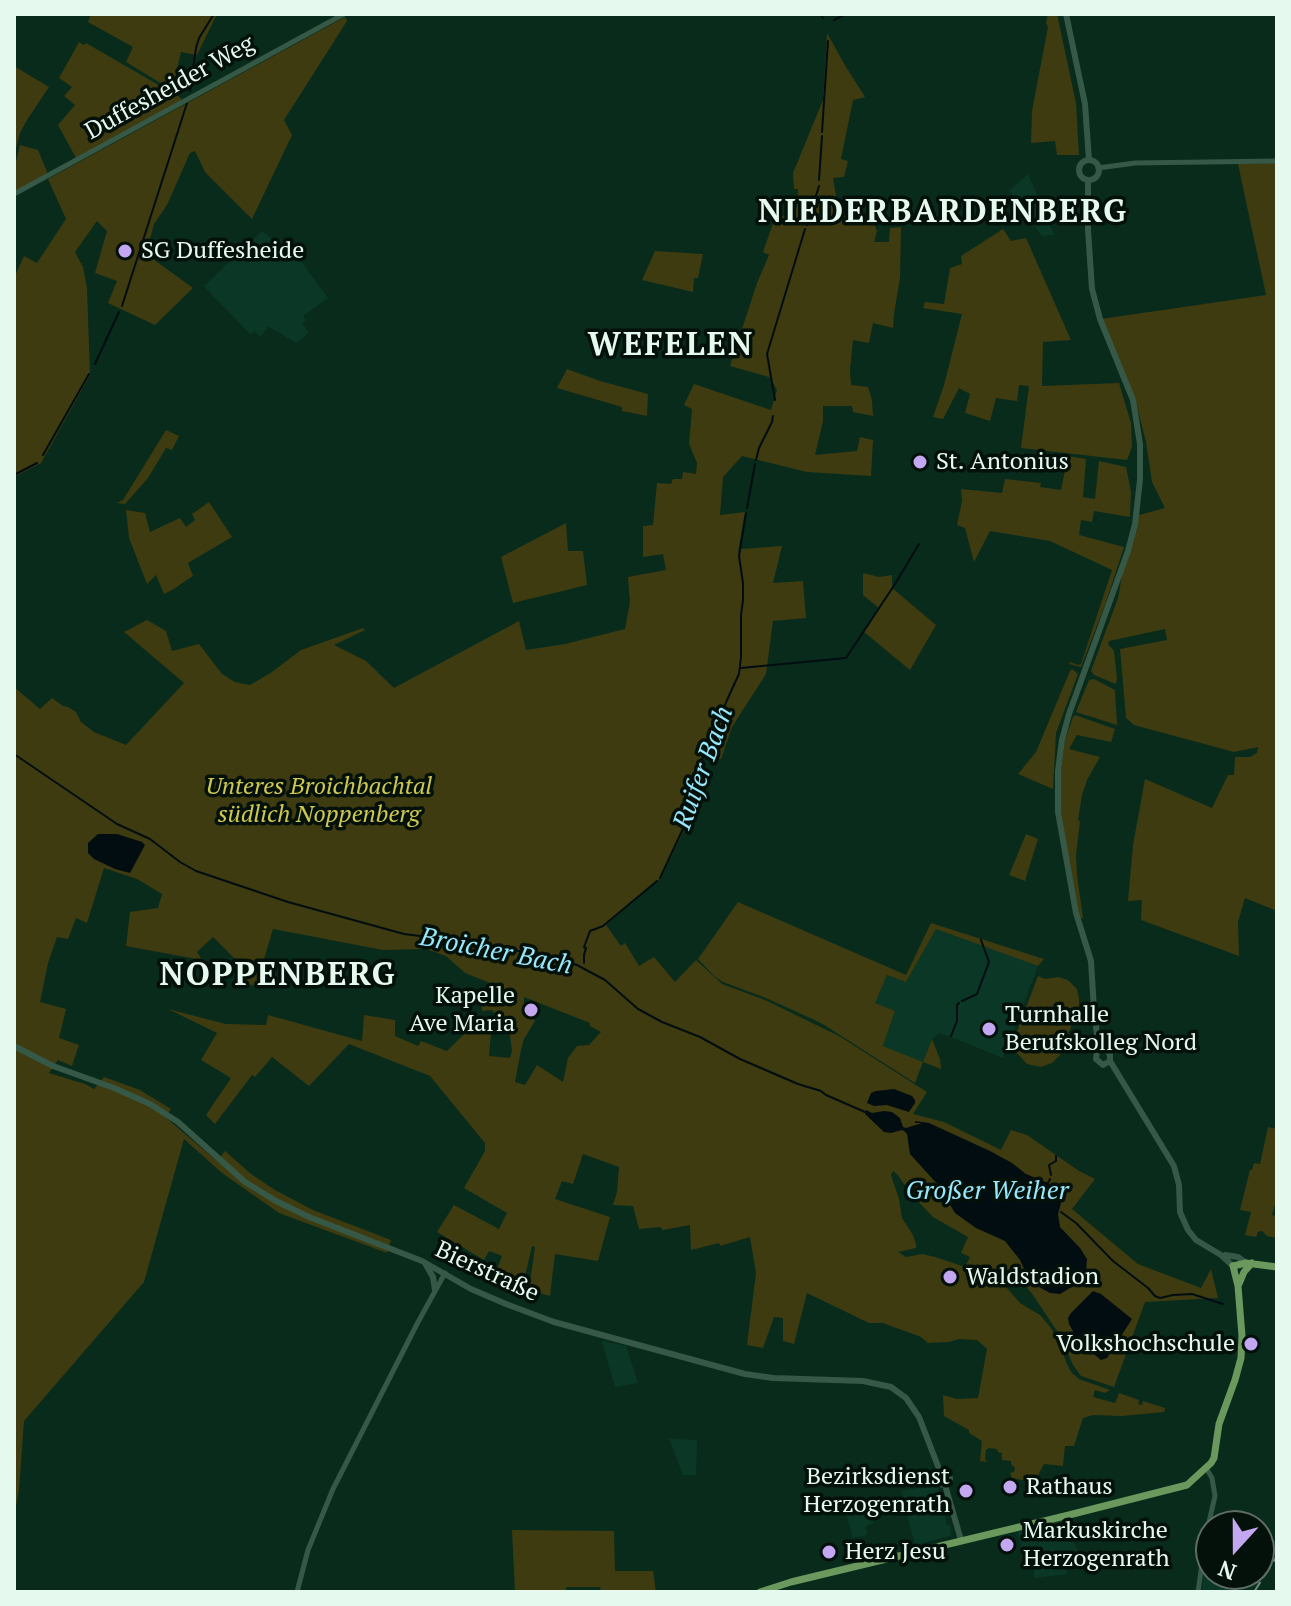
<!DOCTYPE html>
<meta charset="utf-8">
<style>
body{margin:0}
#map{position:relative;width:1291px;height:1606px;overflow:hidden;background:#082b1c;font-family:"PT Serif",serif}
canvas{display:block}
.frame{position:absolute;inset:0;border:16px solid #e6f9ef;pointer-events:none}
.north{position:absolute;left:1195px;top:1510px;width:80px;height:80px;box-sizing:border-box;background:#04100a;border:2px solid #5e6d66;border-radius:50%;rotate:201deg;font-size:22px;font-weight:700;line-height:32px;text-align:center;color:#e6f9ef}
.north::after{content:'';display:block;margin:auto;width:28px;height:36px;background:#c4a7f1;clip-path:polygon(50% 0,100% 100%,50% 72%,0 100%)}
</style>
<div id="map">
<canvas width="1291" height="1606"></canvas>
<div class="frame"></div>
<div class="north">N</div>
</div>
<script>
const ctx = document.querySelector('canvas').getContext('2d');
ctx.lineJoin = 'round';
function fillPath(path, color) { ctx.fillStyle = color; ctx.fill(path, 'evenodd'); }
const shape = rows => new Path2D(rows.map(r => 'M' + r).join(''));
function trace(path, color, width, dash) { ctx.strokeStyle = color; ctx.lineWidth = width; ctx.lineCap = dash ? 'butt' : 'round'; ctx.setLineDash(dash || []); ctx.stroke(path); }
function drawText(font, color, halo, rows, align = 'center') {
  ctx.font = font + ' "PT Serif",serif'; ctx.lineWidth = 7; ctx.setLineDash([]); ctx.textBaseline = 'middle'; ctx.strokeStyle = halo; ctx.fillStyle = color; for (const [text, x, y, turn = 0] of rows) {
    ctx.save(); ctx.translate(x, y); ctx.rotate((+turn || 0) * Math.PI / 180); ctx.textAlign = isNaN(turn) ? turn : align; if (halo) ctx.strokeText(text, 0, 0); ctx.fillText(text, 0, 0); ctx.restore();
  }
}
fillPath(shape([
 [1028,174,1042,207,1054,235,1042,236,1009,191],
 [262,231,300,260,328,298,303,316,306,320,302,323,309,333,296,343,268,326,261,337,254,331,251,335,204,286],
 [936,929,1038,966,1003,1058,954,1038,939,1033,932,1039,923,1062,883,1046,895,1012,875,1003,887,975,906,982],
 [602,1341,626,1346,638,1383,615,1387],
 [669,1439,697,1440,696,1475,683,1475],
 [934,1485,938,1488,947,1525,950,1525,951,1534,950,1536,915,1545,901,1491],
 [868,1500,874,1523,868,1525,866,1528,867,1535,853,1538,844,1506],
 [1063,1520,1083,1562,1065,1564,1067,1574,1034,1578,1034,1571,1030,1558,1024,1558,1017,1532],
 [1211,1531,1211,1574,1246,1574,1234,1592,1202,1592,1205,1559]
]), '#0b3826');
fillPath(shape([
 [91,14,217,14,197,55,181,52,172,90,126,62,133,47,88,22],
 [1048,14,1057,14,1076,103,1079,155,1057,155,1055,141,1031,143,1032,111,1048,27,1046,23],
 [345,17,347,21,284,120,292,135,252,219,205,172,195,151,190,153,167,205,154,224,146,254,193,288,155,325,108,303,117,281,95,273,107,231,97,221,75,252,83,267,87,288,90,375,41,463,14,477,14,278,24,256,37,263,66,219,48,179],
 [827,33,846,67,865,97,853,100,841,159,848,161,844,177,833,178,836,196,859,224,873,221,877,231,874,242,889,242,890,228,901,227,900,278,894,314,893,328,873,323,869,343,853,340,850,370,851,385,868,387,872,400,873,416,853,412,852,406,823,406,823,421,815,455,857,451,860,437,873,440,871,476,807,472,742,456,723,477,720,515,745,512,738,552,741,549,782,546,773,583,803,581,806,618,773,621,766,674,732,727,721,759,707,752,706,747,697,766,699,767,704,789,661,878,606,925,621,946,625,943,639,966,654,957,675,982,696,960,722,984,765,1000,839,1036,927,1092,913,1114,944,1122,1001,1150,1011,1130,1027,1135,1079,1171,1095,1179,1072,1209,1138,1264,1201,1288,1211,1269,1218,1298,1145,1302,1114,1387,1081,1376,1073,1365,1061,1337,1033,1295,1017,1275,1009,1274,1005,1280,1006,1287,1020,1303,1040,1315,1051,1328,1060,1343,1066,1362,1071,1372,1079,1379,1110,1390,1105,1393,1095,1390,1093,1397,1115,1403,1119,1393,1139,1400,1138,1404,1142,1405,1143,1401,1165,1408,1164,1412,1123,1416,1093,1415,1083,1418,1074,1446,1065,1446,1063,1466,1044,1464,1036,1479,1027,1481,1012,1478,1010,1473,1014,1472,1015,1468,1011,1464,1011,1461,1002,1460,1002,1453,998,1452,997,1449,989,1448,986,1450,985,1459,987,1462,980,1461,982,1441,969,1433,969,1430,944,1416,943,1395,957,1399,978,1398,987,1349,977,1340,959,1339,949,1342,928,1343,921,1337,883,1323,869,1323,807,1293,794,1344,783,1341,783,1318,774,1317,763,1348,747,1345,756,1273,750,1237,720,1246,719,1243,691,1250,690,1225,663,1230,660,1227,639,1229,633,1206,613,1205,617,1192,619,1167,583,1154,573,1184,562,1181,555,1199,610,1217,598,1261,555,1254,550,1296,529,1290,535,1247,532,1246,524,1281,497,1269,502,1256,489,1251,484,1260,437,1232,454,1205,499,1229,507,1213,464,1188,485,1151,485,1143,430,1076,349,1044,309,1086,272,1057,255,1077,252,1075,215,1124,206,1115,231,1078,201,1060,217,1033,168,1009,226,1024,266,1025,268,1015,362,1041,364,1015,395,1020,395,1036,418,1046,421,1041,447,1051,465,1033,491,1033,489,1056,510,1058,512,1051,510,1035,502,1021,492,1010,482,1011,481,1002,494,1001,498,986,465,973,446,956,426,949,383,950,273,929,256,986,239,982,233,974,241,965,213,937,197,952,202,960,126,946,130,912,158,908,162,894,137,879,104,868,87,923,76,918,68,939,57,937,48,963,40,1002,66,1009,59,1038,79,1045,72,1066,58,1060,49,1073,85,1084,94,1089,104,1077,140,1090,171,1109,165,1117,217,1161,225,1151,251,1174,275,1190,313,1210,391,1240,387,1253,279,1213,222,1173,184,1139,144,1282,24,1421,19,1490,14,1517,14,687,40,709,52,698,63,706,68,707,76,712,81,722,94,732,126,745,184,683,124,632,147,620,166,631,172,651,199,644,222,674,235,682,250,685,272,672,301,650,363,628,365,630,334,645,366,661,394,688,519,621,526,650,565,644,625,629,630,602,628,577,666,570,663,554,643,557,643,526,653,525,657,483,671,484,673,479,682,479,683,472,696,474,697,463,689,444,692,409,684,405,694,384,771,410,777,390,769,377,730,366,757,283,769,255,763,252,776,215,785,216,788,207,797,207,798,189,794,189,793,173,823,100],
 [524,997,590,1023,590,1026,601,1032,589,1045,577,1046,568,1058,563,1082,537,1065,525,1085,515,1082,521,1050,524,1039,535,1021,524,1003],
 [893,1171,897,1174,911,1194,933,1217,968,1237,961,1253,970,1257,965,1267,935,1257,922,1254,906,1257,898,1252,916,1248,916,1244,913,1235,902,1218,899,1199,891,1175],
 [79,42,84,45,86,43,181,98,181,101,76,158,58,125,75,105,64,96,72,87,59,78],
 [14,66,49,87,27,120,20,133,14,156],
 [20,145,38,150,48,174,14,192,14,170],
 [1277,163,1277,911,1245,898,1238,922,1239,956,1141,920,1142,900,1128,901,1133,845,1145,779,1212,808,1228,775,1234,775,1235,757,1250,757,1257,753,1258,747,1234,752,1134,725,1126,718,1120,649,1167,640,1165,629,1109,641,1108,644,1114,651,1117,678,1116,684,1094,675,1091,671,1118,598,1125,559,1139,515,1165,508,1152,482,1146,442,1135,399,1101,319,1266,295,1238,164],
 [1003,229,1011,241,1026,238,1071,340,1043,342,1042,386,1119,383,1131,423,1132,447,1127,460,1021,448,1029,386,1019,385,1017,401,996,398,990,421,965,413,970,394,959,388,943,419,933,417,944,385,962,314,923,308,925,302,944,304,950,268,962,264,961,256],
 [655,251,703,254,698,278,694,278,693,292,642,280],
 [567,369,600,381,648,394,647,416,622,411,622,407,557,388],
 [166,430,179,436,172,450,166,448,148,478,125,504,117,503,123,500],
 [1068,456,1086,459,1083,497,1095,499,1099,461,1126,467,1131,492,1130,517,1094,511,1092,522,1081,520,1079,535,1124,547,1105,605,1081,667,1069,664,1070,662,1078,665,1081,664,1112,570,1050,541,990,531,974,562,965,528,957,525,962,501,961,489,1002,493,1005,479,1041,483,1040,487,1061,490],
 [209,502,232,537,188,563,193,576,172,590,164,594,156,575,147,584,129,538,126,510,145,513,150,532,180,518,186,527,195,520,192,514],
 [566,523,568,551,583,551,587,585,513,603,501,557],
 [863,573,879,577,892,575,892,588,936,625,910,670,864,632,879,608,863,595],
 [1072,669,1078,674,1056,733,1053,789,1018,774,1036,752,1070,671],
 [1094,679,1115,690,1117,725,1076,712,1089,680],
 [1075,715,1115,729,1111,742,1077,735,1069,749,1100,757,1087,780,1082,795,1078,820,1080,821,1076,855,1077,875,1083,918,1080,918,1066,850,1061,812,1061,771,1065,740,1073,717],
 [1026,834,1038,839,1025,881,1009,875],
 [738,902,906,975,931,923,1044,959,1038,966,936,929,906,982,887,975,875,1003,895,1011,883,1046,923,1062,932,1039,940,1059,941,1069,923,1062,915,1083,821,1023,766,998,723,982,714,976,698,959],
 [1038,976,1045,979,1058,977,1068,980,1077,989,1079,999,1079,1006,1060,1055,1052,1063,1041,1067,1027,1064,1017,1053,1010,1050],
 [1268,1127,1277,1129,1277,1198,1272,1215,1277,1216,1277,1238,1267,1236,1262,1231,1258,1232,1256,1237,1245,1235,1251,1212,1240,1210,1250,1170,1252,1170,1254,1163,1260,1164],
 [512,1530,614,1531,615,1571,653,1571,656,1592,601,1592,600,1587,566,1587,567,1592,515,1592]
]), '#3e3b10');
fillPath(shape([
 [98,834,117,834,142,842,145,845,130,873,115,869,94,859,88,853,88,843],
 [894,1089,912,1096,915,1100,915,1103,909,1112,887,1105,874,1106,867,1103,871,1093,876,1091],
 [866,1110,872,1113,884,1111,892,1112,900,1118,903,1127,906,1128,922,1123,915,1123,915,1121,929,1123,990,1151,1012,1163,1026,1174,1048,1183,1057,1193,1061,1203,1058,1214,1060,1227,1080,1248,1087,1259,1086,1272,1075,1285,1060,1294,1050,1293,1039,1287,1025,1271,1020,1260,1005,1241,976,1228,955,1213,939,1186,910,1154,907,1134,904,1131,902,1130,891,1133,884,1132,865,1114],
 [1093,1291,1101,1294,1132,1319,1107,1358,1101,1360,1079,1342,1069,1324,1068,1318,1071,1313]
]), '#020d11');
trace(shape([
 [820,14,823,18],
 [834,20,846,14],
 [190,91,196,48,199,38,214,14],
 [822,132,828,41],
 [819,180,822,136],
 [807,225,819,186],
 [122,306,187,103],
 [95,364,119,312],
 [775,400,767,354,805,229],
 [43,455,89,374],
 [756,460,759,448,772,422,773,416],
 [14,475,37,463],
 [747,508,755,464],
 [741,668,846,658,895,584,919,544],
 [14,754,117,824,150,839,180,862,196,871,288,902,404,934,452,940,464,944,473,943,542,955,577,965,605,980,638,1009,662,1022,700,1037,740,1059,798,1084,821,1091,826,1095,865,1112],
 [660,878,703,786,698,767,712,740,727,700,739,674,741,657,741,615,743,600,743,583,739,556,746,513],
 [584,963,584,955,586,948,584,947,590,931,603,926,657,881],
 [962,1001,977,994,989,962,981,940],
 [951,1036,957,1021,957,1005,959,1003],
 [1051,1175,1049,1165,1056,1161,1056,1156],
 [1048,1183,1050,1179],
 [1061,1212,1076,1223,1113,1261,1148,1288,1155,1296,1160,1298,1173,1295,1192,1294,1223,1304]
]), '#020d11', 2);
trace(shape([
 [1098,168,1135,163,1277,161],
 [14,194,344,14],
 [297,1592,308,1550,333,1489,417,1324,445,1273],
 [1198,1592,1206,1535,1215,1496,1212,1478,1206,1468]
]), '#365847', 5);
trace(shape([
 [1066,14,1085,104,1089,160],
 '1079 170a10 10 0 1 1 20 0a10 10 0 1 1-20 0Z',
 [1088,180,1088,230,1092,289,1100,319,1133,400,1140,444,1140,480,1135,524,1128,551,1069,714,1062,740,1058,771,1058,812,1076,913,1091,961,1094,1010,1098,1044,1096,1059,1103,1065,1110,1061],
 [1100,1037,1105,1050,1110,1054,1110,1061,1174,1166,1179,1185,1180,1212,1188,1230,1196,1240,1221,1255,1233,1266],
 [14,1046,53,1066,114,1088,150,1104,178,1122,245,1182,276,1201,309,1217,422,1261,471,1289,506,1304,554,1322,745,1374,773,1378,863,1381,891,1387,906,1398,919,1417,941,1474],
 [1225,1255,1238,1257,1246,1263],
 [426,1265,433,1277,435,1290],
 '938 1479a6 6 0 1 1 12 0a6 6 0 1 1-12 0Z',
 [945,1485,961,1540]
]), '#365847', 6);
trace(shape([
 [1239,1284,1244,1272,1252,1263],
 [760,1592,791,1582,1065,1516,1187,1485,1211,1463,1214,1458,1219,1424,1235,1380,1241,1358,1242,1336,1238,1286,1233,1266,1246,1263,1277,1267]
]), '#6b985d', 7);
trace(shape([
 [1254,1592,1277,1556]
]), '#6d897c', 2, [12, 6]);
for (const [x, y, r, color] of [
 [125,251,8,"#c4a7f1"],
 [920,462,8,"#c4a7f1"],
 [531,1010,8,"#c4a7f1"],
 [989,1029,8,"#c4a7f1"],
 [950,1277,8,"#c4a7f1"],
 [1251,1344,8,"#c4a7f1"],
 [1010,1487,8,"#c4a7f1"],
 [966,1491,8,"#c4a7f1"],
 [1007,1545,8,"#c4a7f1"],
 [829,1552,8,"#c4a7f1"]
]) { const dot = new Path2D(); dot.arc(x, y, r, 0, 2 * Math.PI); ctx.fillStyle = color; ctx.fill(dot); trace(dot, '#04100a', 3); }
drawText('24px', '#e6f9ef', '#04100a', [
 ["Duffesheider Weg",170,88,-29],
 ["Bierstraße",487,1272,25]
]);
drawText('24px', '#e6f9ef', '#04100a', [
 ["SG Duffesheide",141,251],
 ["St. Antonius",936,462],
 ["Kapelle",515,996,"right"],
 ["Ave Maria",515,1024,"right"],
 ["Turnhalle",1005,1015],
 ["Berufskolleg Nord",1005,1043],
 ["Waldstadion",966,1277],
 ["Volkshochschule",1235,1344,"right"],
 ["Bezirksdienst",950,1477,"right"],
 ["Herzogenrath",950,1505,"right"],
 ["Rathaus",1026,1487],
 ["Markuskirche",1023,1531],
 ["Herzogenrath",1023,1559],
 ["Herz Jesu",845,1552]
], 'left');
drawText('italic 24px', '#cfc850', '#04100a', [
 ["Unteres Broichbachtal",319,787],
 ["südlich Noppenberg",319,815]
]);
drawText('italic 26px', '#97e7fd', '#04100a', [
 ["Ruifer Bach",704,768,-70],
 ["Broicher Bach",496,952,11],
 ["Großer Weiher",987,1192]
]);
ctx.letterSpacing = '2px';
drawText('bold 32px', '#e6f9ef', '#04100a', [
 ["NIEDERBARDENBERG",943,213],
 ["WEFELEN",671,346],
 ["NOPPENBERG",278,976]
]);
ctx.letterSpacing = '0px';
</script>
